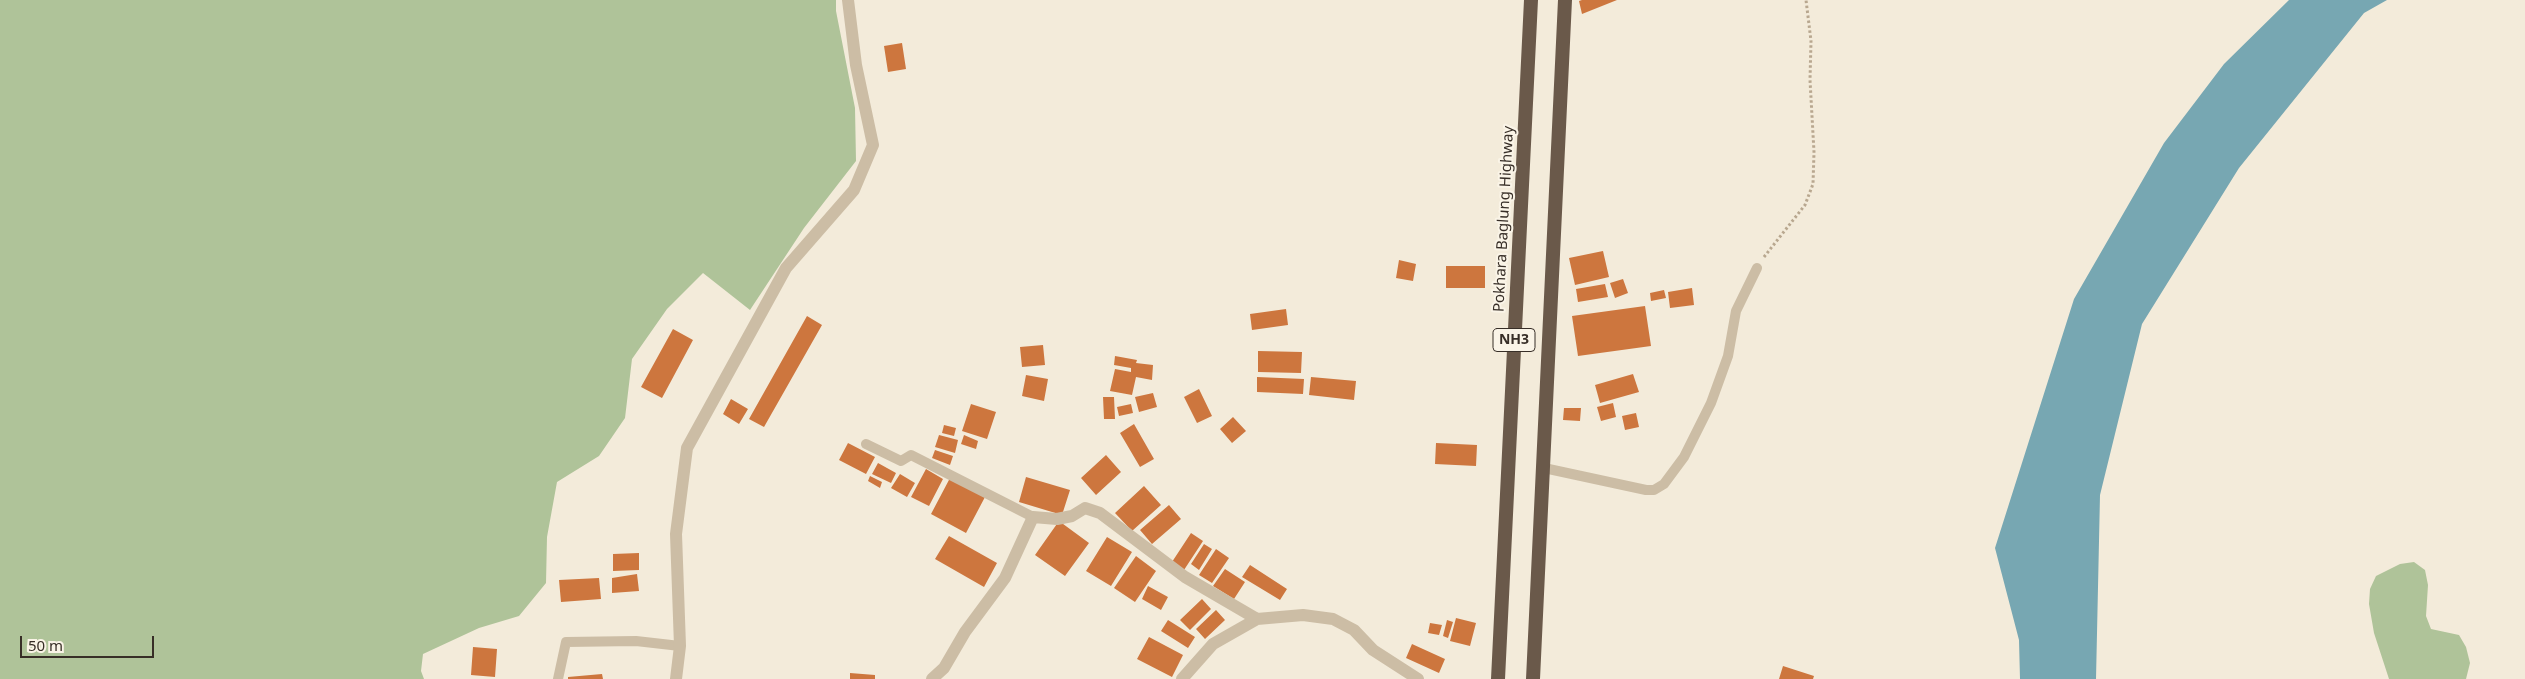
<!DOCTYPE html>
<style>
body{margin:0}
#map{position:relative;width:2525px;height:679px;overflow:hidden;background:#f3ebda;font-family:"Noto Sans",sans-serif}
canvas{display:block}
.scale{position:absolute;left:20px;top:636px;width:134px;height:22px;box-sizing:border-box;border:2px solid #372e27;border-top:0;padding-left:6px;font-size:15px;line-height:18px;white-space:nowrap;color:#372e27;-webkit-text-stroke:4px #faf4e7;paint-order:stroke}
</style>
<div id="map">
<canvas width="2525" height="679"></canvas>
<div class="scale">50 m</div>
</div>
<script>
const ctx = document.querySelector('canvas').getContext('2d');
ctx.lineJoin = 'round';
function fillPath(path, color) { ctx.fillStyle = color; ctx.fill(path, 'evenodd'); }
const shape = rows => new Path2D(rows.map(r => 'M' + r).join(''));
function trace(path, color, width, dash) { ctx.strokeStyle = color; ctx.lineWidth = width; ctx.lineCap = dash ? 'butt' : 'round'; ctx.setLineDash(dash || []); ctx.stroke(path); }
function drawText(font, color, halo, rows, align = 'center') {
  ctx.font = font + ' "Noto Sans",sans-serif'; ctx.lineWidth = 4; ctx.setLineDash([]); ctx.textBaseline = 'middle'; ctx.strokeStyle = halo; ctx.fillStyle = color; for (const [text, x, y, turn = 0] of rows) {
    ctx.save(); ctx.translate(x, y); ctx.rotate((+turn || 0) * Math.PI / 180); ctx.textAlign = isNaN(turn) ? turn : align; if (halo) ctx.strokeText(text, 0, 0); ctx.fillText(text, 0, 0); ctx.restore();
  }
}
fillPath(shape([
 [0,0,836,0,836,11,855,108,856,161,804,228,750,310,703,273,667,309,632,359,625,418,599,456,557,482,547,537,546,583,519,616,479,628,423,654,421,671,424,679,0,679],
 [2414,562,2425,570,2428,585,2426,616,2431,629,2459,635,2466,647,2470,663,2466,679,2389,679,2374,633,2369,604,2370,589,2376,576,2400,564]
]), '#afc399');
fillPath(shape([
 [2289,0,2387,0,2364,13,2239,168,2142,324,2100,495,2096,679,2020,679,2019,640,1995,548,2074,299,2164,143,2224,64]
]), '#77a7b2');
fillPath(shape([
 [1582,0,1617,0,1582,14,1579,1],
 [902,43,906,69,888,72,884,46],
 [1603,251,1609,277,1575,285,1569,258],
 [1399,260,1416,264,1413,281,1396,278],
 [1446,266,1485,266,1485,288,1446,288],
 [1623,279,1628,293,1615,298,1610,283],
 [1605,284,1608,297,1578,302,1576,289],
 [1692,288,1694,305,1670,308,1668,292],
 [1664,290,1666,298,1651,301,1650,293],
 [1645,306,1651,346,1578,356,1572,316],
 [1286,309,1288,325,1252,330,1250,314],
 [807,316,822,325,764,427,749,419],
 [673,329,693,340,662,398,641,387],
 [1043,345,1045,365,1022,367,1020,347],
 [1258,351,1302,352,1301,373,1258,372],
 [1115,356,1137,360,1136,363,1153,365,1152,380,1136,377,1132,395,1110,391,1115,369,1131,372,1131,368,1114,365],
 [1633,374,1639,392,1600,403,1595,385],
 [1026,375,1048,379,1044,401,1022,396],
 [1257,377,1304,379,1303,394,1257,392],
 [1311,377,1356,381,1354,400,1309,395],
 [1199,389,1212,416,1197,423,1184,397],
 [1153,393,1157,407,1139,412,1135,397],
 [1103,397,1114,397,1115,419,1104,419],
 [731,399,748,409,739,424,723,414],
 [1613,403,1616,417,1601,421,1597,407],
 [971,404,996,412,987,439,962,431],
 [1131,404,1133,413,1119,416,1117,407],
 [1564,408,1581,408,1580,421,1563,420],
 [1636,413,1639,427,1625,430,1622,416],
 [1233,417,1246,431,1232,443,1220,429],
 [1134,424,1154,459,1140,467,1120,433],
 [944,425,956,428,954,436,942,433],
 [939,435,958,440,955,453,935,447],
 [964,435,978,441,976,449,961,444],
 [848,443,875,457,866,474,839,460],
 [1436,443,1477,445,1476,466,1435,464],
 [935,450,953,456,950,465,932,458],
 [1106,455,1121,472,1096,495,1081,478],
 [878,463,896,473,891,483,872,474],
 [926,469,943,479,929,506,911,497],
 [900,474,915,483,907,497,891,488],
 [870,476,882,482,880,488,868,481],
 [1026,477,1070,490,1062,515,1019,502],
 [950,478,985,497,966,533,931,514],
 [1144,486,1161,505,1132,531,1115,513],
 [1169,505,1181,519,1152,544,1140,530],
 [1059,521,1089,543,1065,576,1035,555],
 [1191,533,1203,541,1184,570,1172,562],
 [949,536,997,563,984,587,935,559],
 [1107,537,1132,552,1111,586,1086,571],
 [1204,544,1212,549,1199,570,1191,564],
 [1216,549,1229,558,1212,583,1199,575],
 [639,553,639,570,613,571,613,554],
 [1136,556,1156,571,1135,602,1114,588],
 [1250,565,1287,589,1280,600,1242,577],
 [1225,569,1245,582,1234,599,1213,586],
 [637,574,639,591,612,593,612,578],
 [599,578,601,599,561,602,559,580],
 [1148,586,1168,597,1161,610,1142,599],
 [1202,599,1211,609,1190,630,1180,620],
 [1216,610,1225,620,1205,639,1196,629],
 [1456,618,1476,623,1470,646,1450,641],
 [1168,620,1195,637,1188,648,1161,631],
 [1447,620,1453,622,1448,638,1443,636],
 [1430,623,1442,625,1439,635,1428,633],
 [1149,637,1183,655,1172,677,1137,659],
 [1412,644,1445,659,1439,673,1406,658],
 [473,647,497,649,495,677,471,675],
 [1783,666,1814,676,1813,679,1779,679],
 [850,673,875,675,875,679,850,679],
 [602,674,603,679,568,679,568,677]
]), '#cd763e');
trace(shape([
 [1764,257,1805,205,1813,184,1814,152,1810,80,1811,41,1806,0]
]), '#b8a78f', 3, [2.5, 2.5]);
trace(shape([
 [866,444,901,461,911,455,1033,517],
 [1544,468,1646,490,1654,490,1664,484,1684,457,1711,403,1728,356,1736,311,1757,268],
 [558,679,566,642,636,641,680,646]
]), '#ccbda5', 10);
trace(shape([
 [676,679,680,646,676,534,687,448,786,268,854,190,873,145,856,65,848,0],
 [932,679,944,668,965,632,1005,578,1033,517,1057,519,1072,516,1085,508,1100,513,1185,577,1257,619,1303,615,1333,619,1354,630,1373,650,1418,679],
 [1182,679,1213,644,1257,619]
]), '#ccbda5', 12);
trace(shape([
 [1498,679,1531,0],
 [1533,679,1565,0]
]), '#6a594a', 14);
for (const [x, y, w] of [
 [1514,340,42]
]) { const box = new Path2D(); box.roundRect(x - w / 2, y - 11.5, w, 23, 4); ctx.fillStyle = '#faf4e7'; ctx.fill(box); trace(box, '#372e27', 1); }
drawText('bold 14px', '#372e27', null, [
 ["NH3",1514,340]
]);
drawText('15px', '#372e27', '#faf4e7', [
 ["Pokhara Baglung Highway",1504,219,-87]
]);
</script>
